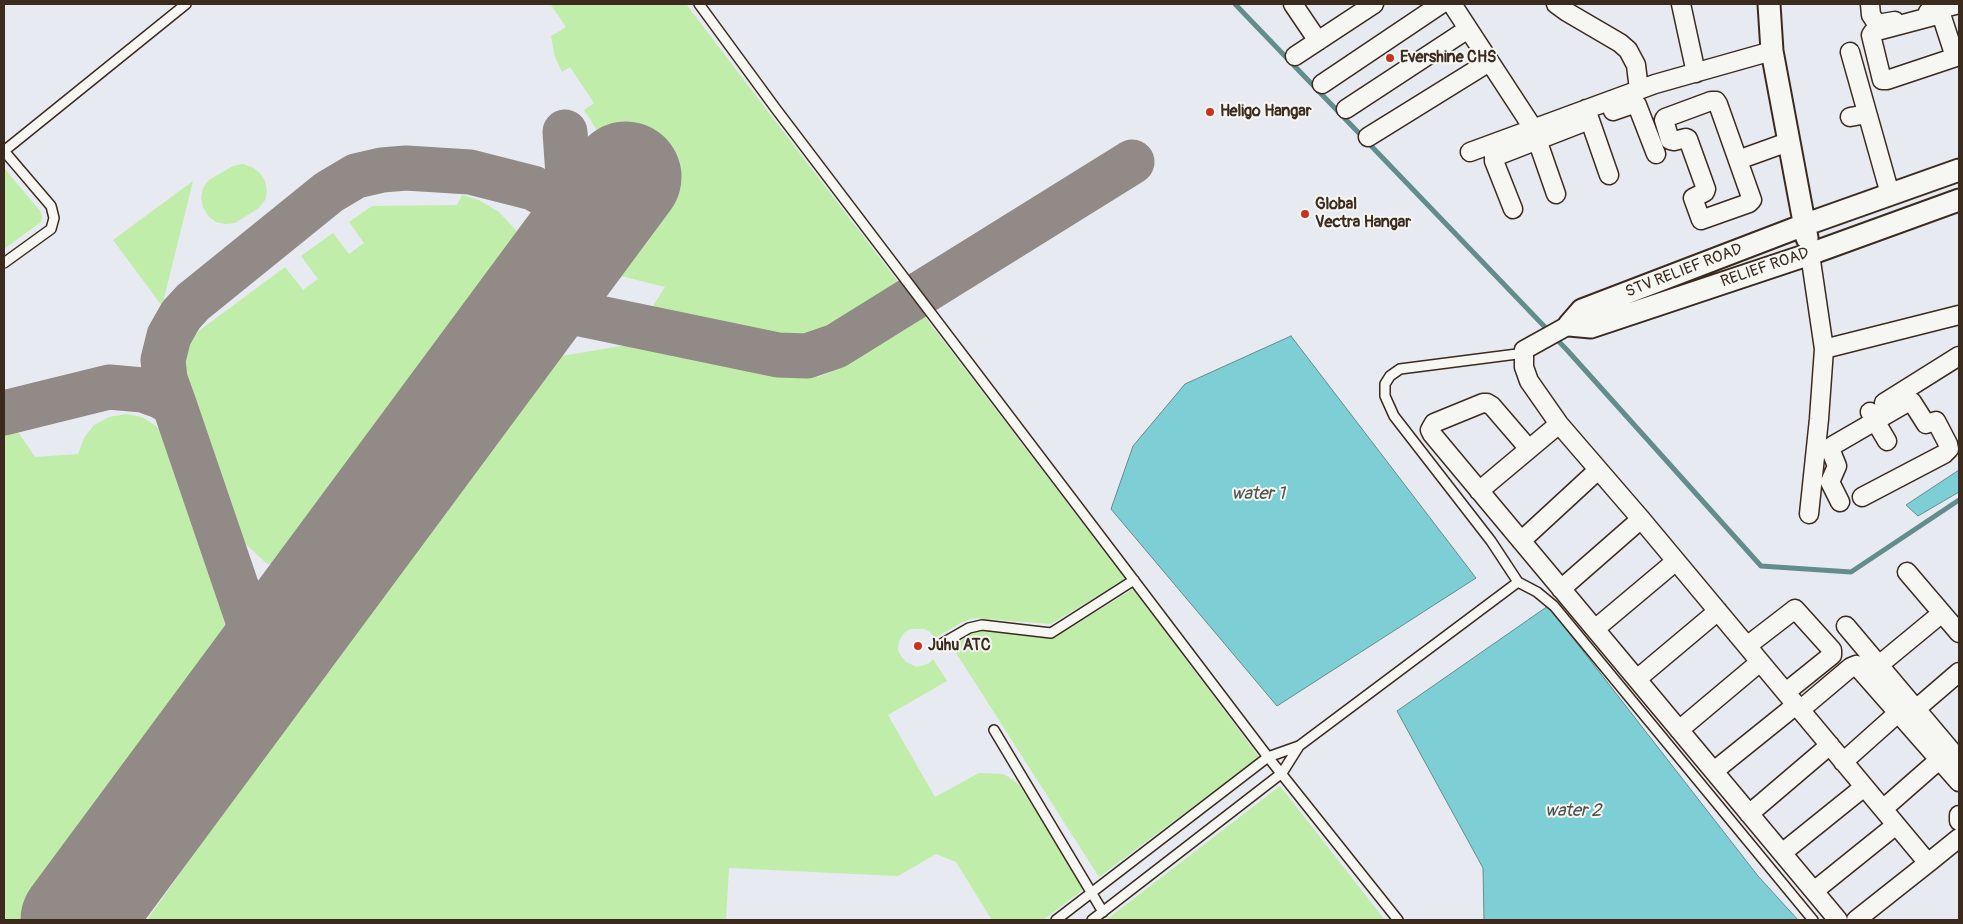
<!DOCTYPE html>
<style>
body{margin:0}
#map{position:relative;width:1963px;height:924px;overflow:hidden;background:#e7eaf0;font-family:Pangolin,sans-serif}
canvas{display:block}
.frame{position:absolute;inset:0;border:5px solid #3b2a1e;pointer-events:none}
</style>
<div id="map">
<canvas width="1963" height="924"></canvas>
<div class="frame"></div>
</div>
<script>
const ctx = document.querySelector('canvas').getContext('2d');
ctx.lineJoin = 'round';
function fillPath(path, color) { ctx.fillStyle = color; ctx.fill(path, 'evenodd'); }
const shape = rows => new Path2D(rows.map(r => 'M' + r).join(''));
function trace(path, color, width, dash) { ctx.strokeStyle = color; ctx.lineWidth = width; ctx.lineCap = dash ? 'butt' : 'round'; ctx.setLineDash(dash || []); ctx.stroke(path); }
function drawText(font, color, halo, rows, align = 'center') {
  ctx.font = font + ' Pangolin,sans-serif'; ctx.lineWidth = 4; ctx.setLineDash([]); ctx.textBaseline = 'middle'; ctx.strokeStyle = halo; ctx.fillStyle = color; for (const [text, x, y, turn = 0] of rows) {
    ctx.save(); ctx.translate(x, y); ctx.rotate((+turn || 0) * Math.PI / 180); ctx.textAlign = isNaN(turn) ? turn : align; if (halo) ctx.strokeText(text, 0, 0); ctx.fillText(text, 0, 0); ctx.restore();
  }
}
fillPath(shape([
 [553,4,686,4,908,295,844,332,818,345,781,348,646,317,665,287,605,272,666,188,611,147,600,135,584,110,594,103,570,67,562,72,555,57,551,36,566,27,551,5],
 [243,164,252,167,260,173,265,181,267,191,265,200,259,208,235,223,225,224,216,222,208,216,203,207,201,198,203,188,209,180,233,166],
 [4,168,41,212,42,218,41,222,4,249],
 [193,181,162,306,113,240],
 [462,195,479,200,499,212,523,238,526,246,524,254,386,430,371,431,355,452,358,472,298,556,286,566,277,566,266,563,239,538,183,371,182,358,187,347,200,330,285,267,303,290,318,279,301,256,333,233,349,254,364,243,349,222,372,206,457,205],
 [922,313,1125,579,1051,624,974,618,962,622,935,638,930,632,924,629,910,629,904,633,899,641,898,650,901,656,906,662,917,667,928,664,933,659,947,681,888,715,935,797,979,773,1003,774,1012,779,1019,785,1084,889,1043,920,992,920,956,862,936,854,898,876,729,868,726,920,147,920,523,388,533,376,546,364,562,356,633,344,793,376,818,377,831,372],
 [126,414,142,417,156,426,167,439,226,626,224,647,217,666,207,684,35,920,4,920,4,430,16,429,35,457,78,454,84,438,94,425,109,417],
 [1133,589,1259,757,1099,877,951,645,977,631,1055,637],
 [1280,786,1385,920,1106,920]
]), '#c0edaa');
const water = shape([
 [1291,336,1476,578,1277,706,1111,509,1133,446,1185,384,1291,336],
 [1959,470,1959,492,1918,516,1906,505,1959,470],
 [1548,606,1758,876,1798,920,1484,920,1483,868,1397,711,1548,606]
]);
fillPath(water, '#7ecfd5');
trace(water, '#638d8c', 1);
trace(shape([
 [1235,4,1567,350,1761,566,1851,572,1959,500]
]), '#638d8c', 5);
trace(shape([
 [565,132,568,175,574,193,594,221],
 [532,304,778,355,807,356,836,346,1132,162],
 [174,404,165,379,163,360,169,336,181,315,193,302,329,192,356,176,382,170,406,168,470,172,533,188,594,221],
 [4,413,109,387,143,390,160,396,174,404,256,644,256,664,251,685],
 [245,608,265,611,281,610,312,602]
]), '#918a87', 45);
trace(shape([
 [76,920,626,177]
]), '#918a87', 111);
const service = shape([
 [699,4,776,109,1268,757,1398,920],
 [4,151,186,4],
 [4,151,51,206,54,218,51,229,4,263],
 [1518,582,1537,592,1554,606,1813,920],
 [943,643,969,628,982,625,1051,633,1134,580],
 [994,730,1103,912],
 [1056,920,1268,757,1299,746,1518,582,1491,541,1394,416,1385,396,1385,384,1390,376,1400,369,1517,354,1524,350],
 [1092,920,1282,773,1299,746]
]);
const minor = shape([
 [1293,4,1318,41],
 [1452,4,1533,128,1556,194],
 [1556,4,1567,12,1620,43,1628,50,1636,65,1639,90],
 [1681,4,1696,73],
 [1870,4,1871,15,1877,24,1895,21],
 [1928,12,1959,4],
 [1850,52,1890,194],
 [1295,56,1374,4],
 [1955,57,1941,14,1873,32,1871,35,1882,80,1887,80,1959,56],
 [1322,84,1441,4],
 [1711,101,1716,101,1718,104,1752,200,1749,203,1701,220,1693,198,1705,192,1706,189,1688,139,1686,138,1674,141,1670,140,1664,120,1665,118,1711,101],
 [1346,109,1468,29],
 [1586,109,1609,175],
 [1613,111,1633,104,1637,105,1656,154],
 [1850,117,1867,114],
 [1368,137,1489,62],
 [1470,152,1655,84,1772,51],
 [1738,160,1788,142],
 [1513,209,1494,161,1494,157,1584,122],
 [1569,325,1524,350,1524,367,1529,381,1559,424,1641,519,1928,863,1959,838],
 [1824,349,1959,315],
 [1884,403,1959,356],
 [1870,412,1887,441],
 [1529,449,1492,406,1487,403,1483,403,1434,423,1430,430,1432,434,1838,920],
 [1479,491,1559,424],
 [1840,502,1830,482,1837,466,1831,451,1832,446,1908,402,1912,402,1926,424,1936,421,1948,444,1949,449,1944,454,1862,497],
 [1809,514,1819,419,1824,349,1810,254],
 [1521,541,1598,470],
 [1907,572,1959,633],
 [1561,589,1641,519],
 [1846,626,1959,760],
 [1595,629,1676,561],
 [1747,646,1795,609,1832,650,1832,655,1786,692],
 [1879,665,1942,613],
 [1637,679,1718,611],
 [1916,709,1959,672],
 [1800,710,1851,667,1856,665,1959,782],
 [1679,730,1760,662],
 [1843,762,1899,712],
 [1714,771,1796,705],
 [1883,809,1940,759],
 [1749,814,1830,745],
 [1959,815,1959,821],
 [1782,853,1864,787],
 [1814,891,1896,825],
 [1856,920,1928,863]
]);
const tertiary = shape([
 [1769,4,1772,51,1807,238],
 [1569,325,1582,310,1804,225,1959,170],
 [1569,325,1591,327,1810,254,1959,200]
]);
trace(service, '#3b2a1e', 12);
trace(minor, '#3b2a1e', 21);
trace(tertiary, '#3b2a1e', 25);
trace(service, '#f6f6f2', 9);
trace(minor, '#f6f6f2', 18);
trace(tertiary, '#f6f6f2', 21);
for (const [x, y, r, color] of [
 [1390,58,5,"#c8321e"],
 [1210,112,5,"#c8321e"],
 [1305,214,5,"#c8321e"],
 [918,646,5,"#c8321e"]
]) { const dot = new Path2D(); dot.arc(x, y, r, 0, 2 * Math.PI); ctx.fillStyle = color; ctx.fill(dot); trace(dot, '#f6f6f2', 2); }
drawText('bold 16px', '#3b2a1e', '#f6f6f2', [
 ["Evershine CHS",1400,58],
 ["Heligo Hangar",1220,112],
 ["Global",1315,205],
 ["Vectra Hangar",1315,223],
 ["Juhu ATC",928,646]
], 'left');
drawText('16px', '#3b2a1e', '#f6f6f2', [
 ["RELIEF ROAD",1765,268,-19],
 ["STV RELIEF ROAD",1684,271,-21]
]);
drawText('italic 18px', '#4c534c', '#f6f6f2', [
 ["water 1",1258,494],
 ["water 2",1573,811]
]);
</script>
